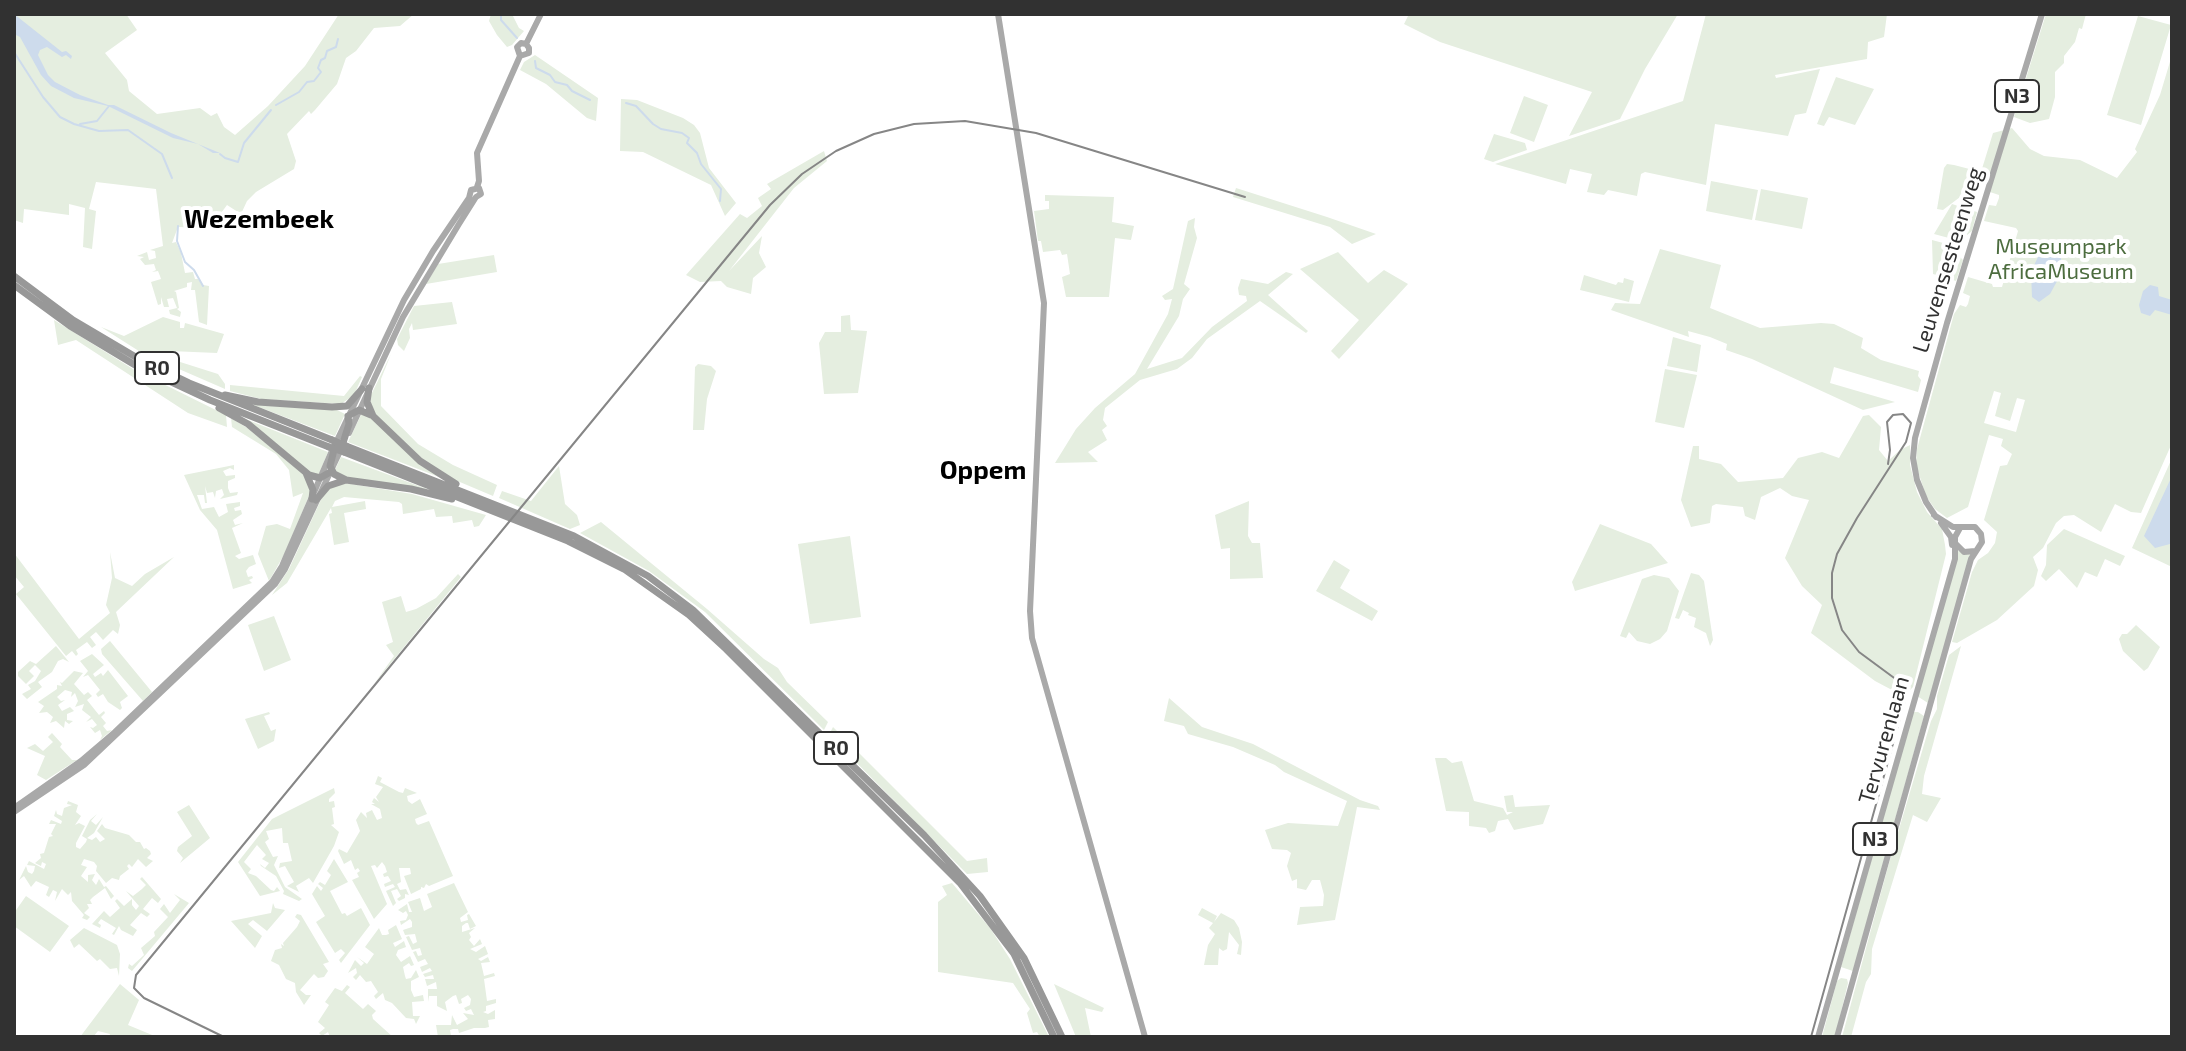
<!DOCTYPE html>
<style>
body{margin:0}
#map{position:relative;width:2186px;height:1051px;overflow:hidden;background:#fff;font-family:"Exo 2",sans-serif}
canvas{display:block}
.frame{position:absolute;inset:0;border:16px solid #313131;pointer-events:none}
</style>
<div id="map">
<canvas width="2186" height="1051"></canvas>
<div class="frame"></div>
</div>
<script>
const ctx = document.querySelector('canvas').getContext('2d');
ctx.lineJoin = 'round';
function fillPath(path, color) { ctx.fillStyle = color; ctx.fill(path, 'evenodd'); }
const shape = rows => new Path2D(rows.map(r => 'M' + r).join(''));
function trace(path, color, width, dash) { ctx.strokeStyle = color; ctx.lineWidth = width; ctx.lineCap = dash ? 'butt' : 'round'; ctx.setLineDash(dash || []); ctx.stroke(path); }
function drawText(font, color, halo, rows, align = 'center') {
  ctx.font = font + ' "Exo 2",sans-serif'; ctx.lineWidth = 8; ctx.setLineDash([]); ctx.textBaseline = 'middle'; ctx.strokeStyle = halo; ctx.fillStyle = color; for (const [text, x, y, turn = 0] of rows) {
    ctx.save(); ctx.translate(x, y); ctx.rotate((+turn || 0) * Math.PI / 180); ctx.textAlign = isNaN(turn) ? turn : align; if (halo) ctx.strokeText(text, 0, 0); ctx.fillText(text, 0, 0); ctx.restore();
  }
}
fillPath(shape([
 [14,14,126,14,137,30,105,53,127,80,129,91,157,114,200,108,211,116,217,113,224,127,235,135,268,106,305,66,339,14,414,14,400,26,374,28,356,51,346,58,337,84,315,110,311,114,309,111,287,134,296,161,294,169,256,192,247,201,241,214,227,205,210,228,178,227,172,243,176,242,181,253,185,273,193,272,195,279,198,279,203,285,209,286,207,325,199,322,195,290,191,290,192,282,187,283,187,287,174,291,176,292,179,308,177,309,181,312,180,317,170,314,169,310,177,308,173,298,167,299,169,307,164,307,161,297,161,304,158,305,151,282,161,279,160,276,158,271,152,272,156,270,154,264,145,265,140,259,144,257,137,256,147,252,149,260,156,258,155,251,150,250,163,246,156,189,96,182,89,209,96,211,92,249,83,247,85,208,69,204,69,215,24,209,23,223,14,220],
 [491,14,512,14,519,28,524,31,512,45,507,47,497,35,489,21],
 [1409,14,1678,14,1645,69,1620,119,1569,136,1592,92,1440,42,1404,24],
 [1706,14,1887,14,1884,37,1868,42,1867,59,1775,75,1776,78,1820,69,1806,113,1795,115,1788,136,1715,124,1706,185,1645,172,1641,174,1637,196,1608,190,1604,195,1587,192,1592,174,1570,169,1566,184,1495,164,1683,101],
 [2046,14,2086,14,2082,29,2079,28,2075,42,2064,56,2064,63,2055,72,2055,97,2049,119,2030,123,2014,117],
 [2138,16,2171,25,2141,125,2107,115],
 [535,55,598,98,596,121,587,118,546,84,520,70,524,62],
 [2172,55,2172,443,2141,513,2131,512,2115,504,2101,532,2074,515,2064,516,2056,523,2043,548,2033,557,2038,570,2034,586,1997,620,1957,643,1952,642,1972,572,1978,560,1988,553,1995,543,1997,532,1984,520,2000,466,2007,465,2012,454,2001,446,2003,439,1989,435,1968,507,1947,518,1935,509,1926,496,1916,465,1917,449,1954,314,1960,305,1966,307,1968,304,1970,296,1963,293,1968,277,1992,284,1993,287,2002,287,2018,231,2016,228,1984,221,1989,205,1996,206,1999,198,1999,195,1990,192,1985,178,1943,210,1937,209,1944,168,1947,164,1954,165,1981,172,1993,133,2012,128,2030,149,2044,156,2080,160,2117,178,2137,152,2135,149,2160,95],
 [1994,391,2001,393,1995,416,2010,421,2017,398,2025,400,2016,432,1984,423],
 [1836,77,1874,89,1855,125,1829,117,1824,126,1817,124],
 [1524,96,1548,105,1534,142,1510,133],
 [621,99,637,100,683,118,694,125,700,133,709,168,736,203,725,216,711,185,643,152,620,151],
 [1494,134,1525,143,1527,150,1493,162,1484,159],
 [824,151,827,161,794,188,729,271,762,236,759,253,766,267,753,278,751,294,727,287,721,281,700,282,686,275,740,214,747,218,762,206,758,198,771,189,767,184],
 [1711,181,1758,190,1752,220,1706,211],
 [1236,188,1327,217,1376,234,1352,244,1330,227,1233,197],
 [1761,189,1808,198,1802,229,1755,220],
 [1045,195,1114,197,1112,222,1134,226,1131,240,1115,238,1109,297,1066,297,1062,277,1070,274,1067,254,1062,255,1060,250,1043,252,1041,241,1038,241,1034,211,1049,209,1049,201,1045,201],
 [1952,204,1977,212,1972,231,1960,241,1934,234],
 [1195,218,1194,227,1197,238,1184,284,1190,289,1183,299,1179,316,1147,369,1182,358,1212,327,1247,301,1246,296,1239,295,1238,288,1241,279,1268,284,1286,272,1293,274,1268,295,1308,331,1306,333,1260,301,1207,339,1192,358,1177,369,1140,380,1105,408,1103,420,1107,426,1102,430,1107,440,1088,452,1098,462,1055,463,1076,429,1095,408,1135,374,1168,314,1172,299,1165,300,1162,296,1173,289,1188,221],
 [1932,240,1958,247,1958,255,1963,260,1956,281,1933,274],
 [1660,249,1721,265,1710,308,1760,328,1821,323,1834,324,1863,338,1861,348,1881,360,1919,371,1918,376,1921,380,1918,392,1834,367,1830,383,1895,402,1863,410,1752,359,1726,350,1727,344,1710,337,1688,331,1689,337,1611,310,1615,303,1640,304],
 [1338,252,1368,283,1384,270,1408,284,1339,359,1331,351,1359,320,1300,269],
 [494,255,497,272,426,284,438,264],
 [1584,275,1616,285,1618,282,1623,283,1624,278,1634,281,1629,302,1580,290],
 [452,302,457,324,413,330,412,323,409,329,410,338,404,351,398,345,397,339,414,306],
 [850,315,851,330,867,331,858,393,824,394,819,343,825,332,841,332,841,316],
 [163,317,180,322,180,328,184,328,185,323,224,334,217,353,170,351,165,354,177,361,218,374,225,384,225,389,142,353,101,327,124,336],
 [54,320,133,369,226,415,227,427,188,413,76,340,58,345],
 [1673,337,1701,345,1697,372,1667,366],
 [391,354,381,379,381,406,418,444,453,465,497,485,493,496,448,477,421,459,375,414,371,408,370,397],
 [698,364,711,366,716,371,707,399,704,430,693,430,695,367],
 [1665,369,1697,375,1684,428,1655,422],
 [360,376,362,377,354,395,341,404,261,399,230,391,230,385,344,396],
 [248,403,337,410,345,414,335,436],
 [362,413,365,413,439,477,348,442],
 [1869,415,1881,427,1879,450,1888,461,1900,450,1910,445,1910,465,1917,492,1927,512,1942,529,1945,545,1946,554,1913,687,1908,692,1892,690,1875,681,1811,633,1822,605,1802,586,1785,558,1809,500,1792,496,1780,488,1761,497,1755,520,1745,516,1743,507,1716,504,1712,506,1710,523,1691,527,1681,500,1693,446,1699,446,1699,459,1721,464,1738,482,1783,478,1798,458,1822,452,1839,458,1863,416],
 [238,416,328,452,318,476,311,473],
 [231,418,249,429,306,476,311,491,285,553,269,581,258,554,266,526,277,524,290,529,303,493,293,497,289,470,276,454,232,427],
 [341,457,435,492,344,477,334,472],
 [2172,458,2172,567,2132,548],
 [234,465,234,470,230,468,223,471,226,476,235,475,235,478,228,481,228,488,230,493,238,492,237,495,220,499,224,495,222,489,216,491,215,498,213,492,207,493,205,486,207,503,205,503,204,495,197,495,202,509,214,507,219,517,228,512,226,504,240,502,240,506,234,508,235,511,241,510,242,514,233,520,235,525,243,523,232,528,241,553,235,556,239,559,253,555,256,564,249,567,246,571,248,577,252,576,253,578,249,580,252,583,233,589,217,530,200,510,184,475],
 [559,466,565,504,577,515,580,525,570,529,499,498,502,491,531,501],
 [345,483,412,494,486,515,479,526,474,527,472,520,453,523,452,516,436,517,434,509,403,514,402,504,399,502,344,497,335,501,332,507,365,501,366,509,344,513,349,542,334,545,329,514,332,513,331,508,287,583,272,595,289,569,325,491,329,486],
 [1249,501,1248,536,1252,543,1260,543,1263,578,1230,579,1230,548,1221,549,1215,515],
 [601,522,707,609,764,659,778,668,787,682,828,722,824,730,705,612,649,571,580,533],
 [1600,524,1651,544,1668,563,1575,591,1572,582],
 [2064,529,2125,556,2120,566,2105,559,2097,577,2085,572,2077,588,2059,569,2046,581,2041,576,2046,565,2047,545],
 [850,536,861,617,810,624,798,544],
 [1958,551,1971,554,1928,703,1917,696],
 [110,552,115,578,132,586,145,574,174,557,116,612,120,625,118,634,113,630,103,640,96,632,90,637,96,645,92,648,87,642,76,650,78,654,76,656,72,651,66,656,16,594,24,587,14,575,14,553,79,639,110,613,106,605,112,578],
 [1334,560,1350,570,1340,588,1378,611,1372,621,1316,591],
 [1691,573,1699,575,1704,581,1713,640,1710,646,1706,633,1694,627,1696,618,1688,615,1689,613,1683,610,1679,619,1675,618],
 [458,574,461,577,374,684,394,656,386,645,393,642,382,602,401,596,406,612,416,609,436,598],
 [1654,575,1669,578,1679,591,1667,631,1660,639,1650,644,1637,641,1629,632,1626,638,1620,636,1642,579],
 [274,616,291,660,264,671,248,625],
 [2136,625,2160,647,2148,668,2144,671,2123,651,2119,639,2122,634,2127,634],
 [110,641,152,692,143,701,102,654,101,649],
 [56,646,69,662,63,659,58,661,52,672,38,682,42,687,27,699,22,694,31,689,28,685,35,681,41,671,35,665,29,671,34,676,26,684,18,676,18,672,30,661,36,664],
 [1961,646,1924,776,1922,794,1941,798,1927,822,1913,815,1872,949,1871,974,1866,982,1851,1037,1842,1037,1889,863,1931,721,1937,709,1937,696,1949,655],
 [92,654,104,665,93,674,95,677,101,673,103,676,108,670,128,696,120,702,122,708,120,710,108,702,103,694,98,697,96,694,100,690,88,675,83,677,88,671,80,661],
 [74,671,83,673,74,684,84,695,88,692,92,696,87,700,99,715,104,711,105,713,101,717,106,723,103,726,107,731,112,730,100,740,102,736,100,730,95,733,90,727,93,728,97,725,92,719,86,722,91,717,82,710,84,704,75,707,78,701,75,693,71,697,72,692,65,690,57,697,61,701,65,700,58,705,62,711,70,707,74,711,67,714,67,720,73,721,69,724,65,721,64,728,56,721,50,723,53,717,47,712,39,713,44,706,38,702,57,689,57,685,62,686,60,682,62,683],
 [1169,698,1202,727,1253,744,1360,800,1378,806,1380,810,1357,807,1335,920,1297,925,1300,907,1323,906,1324,895,1320,880,1312,880,1306,890,1297,888,1297,879,1292,881,1287,866,1291,853,1287,850,1272,849,1265,830,1288,823,1338,826,1347,801,1284,772,1275,765,1233,747,1188,734,1184,726,1164,721],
 [269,712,270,714,264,716,271,731,276,729,274,741,258,749,245,719],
 [1913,712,1918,712,1924,716,1853,971,1841,967],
 [833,727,967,861,987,858,988,872,967,874,829,735],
 [52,733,62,744,60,747,72,760,77,760,46,780,37,775,45,756,27,748,35,744,43,751,53,742,48,737],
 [1435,758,1446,758,1452,763,1462,761,1474,801,1503,808,1507,815,1513,812,1507,812,1504,796,1513,795,1515,807,1550,805,1543,824,1514,830,1508,819,1498,821,1495,831,1489,833,1486,828,1469,826,1469,812,1446,811],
 [378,776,382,778,380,782,399,792,403,793,405,788,417,793,407,796,408,801,412,804,420,799,427,814,415,819,416,823,418,825,429,821,453,876,429,886,426,884,424,888,421,887,421,889,411,894,404,876,411,874,410,868,399,868,401,882,397,884,400,890,406,889,409,895,405,894,405,898,399,901,397,899,401,896,397,889,391,891,396,903,393,906,386,891,395,887,393,884,385,887,384,884,391,881,388,876,384,877,383,874,387,872,385,866,382,862,377,868,375,865,371,866,387,904,374,919,352,880,359,877,357,873,360,871,358,868,355,870,351,860,344,864,338,851,339,849,347,853,360,831,356,820,361,812,367,818,366,813,372,810,377,820,382,818,380,809,371,804,375,804,372,802,374,798,379,802,376,797,383,787,375,784],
 [334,788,335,793,329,799,329,802,334,801,335,807,332,808,334,824,331,825,339,832,334,846,313,883,309,878,296,886,299,892,287,886,294,882,285,866,279,868,280,863,292,861,288,843,283,843,282,828,266,831,269,839,265,842,273,857,278,856,274,865,285,887,302,899,299,901,283,894,284,891,276,876,261,866,260,864,265,868,269,863,262,859,266,855,257,845,244,862,251,869,248,873,256,876,271,890,274,891,277,887,280,891,260,896,238,862,272,819],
 [68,801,78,805,76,812,81,816,75,825,79,823,85,826,76,843,76,847,80,849,86,842,87,839,82,836,90,820,97,814,91,821,96,825,103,817,94,833,87,838,92,840,96,837,100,842,105,839,97,831,102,824,105,828,129,835,136,842,140,842,144,849,146,848,150,851,151,854,147,858,153,861,146,867,138,859,132,867,129,864,127,866,129,869,120,876,119,880,112,878,106,883,96,871,97,866,94,862,84,859,81,865,87,867,81,876,88,882,88,875,95,874,92,880,96,885,99,879,104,887,106,886,114,896,111,899,105,888,93,897,90,900,92,904,87,904,89,908,84,913,90,917,87,920,82,918,84,915,72,901,71,892,68,895,62,889,55,901,57,892,53,890,49,897,46,895,49,887,36,881,31,887,24,876,19,880,26,866,28,872,32,874,34,871,35,866,27,865,29,861,44,869,46,864,42,862,41,866,35,863,41,858,40,854,44,853,49,837,53,836,51,834,56,824,49,824,51,820,61,824,62,821,54,816,56,810,57,814,62,816,64,808,72,805,67,804],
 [189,805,210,838,180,863,183,858,177,851,178,847,192,836,177,812],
 [334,859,348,882,330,891,342,914,345,913,347,916,361,908,370,925,341,963,339,960,345,953,341,949,335,953,316,922,325,916,312,894,317,886,321,891,323,888,318,884,320,882,325,885,331,875,327,871],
 [142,877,161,899,158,903,152,898,143,909,150,914,147,917,141,913,130,925,137,930,133,936,121,930,119,926,114,935,112,934,116,928,101,919,98,923,101,925,100,928,92,924,104,911,110,917,120,908,115,901,117,899,124,906,132,899,132,905,136,910,139,906,126,891,133,896,142,889,146,885,140,879],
 [454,883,468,912,460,918,461,922,468,920,467,915,469,914,476,926,470,929,468,923,466,923,462,926,462,932,475,928,469,933,471,937,469,940,474,946,480,939,482,944,470,949,476,952,485,946,488,954,478,959,481,961,488,957,490,962,481,963,484,976,494,973,495,976,484,979,487,1001,496,999,496,1003,486,1006,486,1011,483,1012,488,1014,495,1010,495,1019,488,1020,489,1027,485,1028,474,1028,459,1033,458,1029,453,1029,450,1030,451,1036,438,1037,436,1025,451,1025,452,1015,457,1025,468,1019,463,1013,474,1015,471,1009,466,1011,464,1008,470,1005,471,999,468,995,461,999,462,1003,459,1004,456,995,453,996,445,1002,447,1011,437,1006,437,996,429,996,428,1002,428,989,437,989,436,982,427,986,425,979,434,979,433,975,425,977,423,974,432,971,430,968,422,972,420,967,428,964,425,959,418,962,413,952,416,951,418,956,422,955,420,948,412,950,406,937,409,936,413,944,417,942,415,934,405,935,403,930,412,927,412,922,410,919,401,925,400,921,406,920,408,915,406,911,403,913,398,910,407,904,409,912,412,912,408,902,420,898,424,911,432,907,427,894],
 [952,883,990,928,1010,959,1049,1037,1040,1037,1037,1032,1033,1033,1027,1013,1030,1009,1013,983,938,972,938,902,947,895,942,886],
 [174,894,189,903,132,971,128,968,129,964,132,966,144,955,141,948,155,936,154,932,168,917,160,909,164,904,170,913,180,900],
 [26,896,69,926,50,952,14,926,14,913],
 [273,903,275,908,285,910,267,931,253,920,248,924,262,936,255,948,231,921,271,913],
 [1202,908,1217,916,1214,922,1221,913,1234,920,1239,928,1242,942,1241,955,1237,954,1239,945,1229,932,1227,949,1223,951,1219,948,1218,965,1204,965,1208,945,1215,934,1209,928,1213,923,1198,915],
 [297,914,301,915,329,962,323,964,328,971,324,977,318,978,314,974,300,990,306,995,311,995,304,1005,296,992,295,983,286,979,279,965,271,961,275,950,282,948,281,944,284,946,283,943,297,927,300,921,295,917],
 [396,925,402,939,393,943,395,947,404,941,406,947,398,950,396,955,401,962,410,956,414,965,411,966,409,963,403,967,405,976,406,979,411,978,416,970,419,977,411,981,411,990,414,997,423,995,424,1001,412,1002,413,1016,420,1016,416,1024,414,1019,406,1018,392,1003,385,1000,383,993,376,999,374,996,378,992,371,981,366,982,360,975,356,980,353,977,357,973,356,968,348,973,355,960,361,966,364,963,357,957,367,964,374,954,365,947,379,928,382,935,386,935,389,934,388,930],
 [84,928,117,945,120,954,119,976,117,968,110,969,100,959,97,961,79,944,74,948,70,940],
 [1841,978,1847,979,1848,983,1835,1037,1822,1037,1837,981],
 [120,984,139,1000,128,1025,157,1037,109,1037,110,1034,98,1031,93,1037,80,1037],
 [1054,984,1104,1008,1102,1012,1085,1008,1091,1037,1076,1037],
 [347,985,350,987,345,993,363,1009,368,1004,376,1011,372,1015,373,1019,393,1037,330,1037,328,1032,322,1036,319,1033,325,1028,318,1022,329,1005,325,1002,335,988,342,991]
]), '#e5eee0');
fillPath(shape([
 [14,14,62,52,66,51,72,56,71,59,66,55,62,57,47,47,40,50,38,55,48,75,55,82,80,95,108,105,114,105,171,133,220,153,213,153,198,144,173,138,108,106,74,98,51,86,41,75,20,37,14,34],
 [2052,239,2059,241,2061,246,2061,274,2050,294,2039,302,2032,297,2031,272,2043,246],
 [2150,285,2158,287,2159,296,2172,300,2172,315,2155,310,2150,316,2141,313,2139,305,2143,291],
 [2172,476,2170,544,2155,548,2144,536]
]), '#cddbec');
trace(shape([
 [501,14,501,20,517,38],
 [14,52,43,97,60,117,74,124,99,131,128,130,162,154,172,178],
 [535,61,536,68,550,75,555,82,567,85,572,91,590,100],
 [626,103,636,106,653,124,661,129,682,133,689,138,687,143,697,153,701,164,721,189,720,201],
 [276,105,299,92,307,82,314,81,321,72,318,68,321,60,325,58,327,51,336,47,338,39],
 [80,124,97,121,109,106],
 [220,154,225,158,238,162,244,143,271,110],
 [178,226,177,241,185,262,194,270,203,286]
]), '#cddbec', 2);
trace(shape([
 [998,14,1044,303,1030,611,1032,638,1145,1037],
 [520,56,517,47,521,43,526,44],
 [477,187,479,181,477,153,520,56,529,53,529,48,526,44,541,14],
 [1936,517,1926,502,1917,480,1913,458,1915,438,1947,323,2042,14],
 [1941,523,1951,537,1952,545],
 [1956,544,1964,552,1975,551],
 [14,808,81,761,115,732,272,582,282,566,331,453,404,300,433,251,469,198,471,190,479,188,481,194,476,197,459,224,403,317,349,433],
 [14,812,84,765,275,584,285,569,342,447],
 [1818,1037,1955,559,1955,537,1960,528],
 [1837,1037,1971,559,1982,542,1981,534,1975,527,1953,527,1934,515]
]), '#a9a9a9', 6);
trace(shape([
 [14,276,73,320,139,359,189,383,332,440],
 [14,285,70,326,135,365,210,400,329,447],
 [369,388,367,402,373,416,420,461,456,484],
 [225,395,258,402,332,407,347,406,362,389],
 [219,408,248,424,309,475,320,478,332,471],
 [348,416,359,410,371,415],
 [335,446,330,466,334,474,346,480],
 [342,446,349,424,348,416],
 [346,446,574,536,648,576,693,610,924,835,980,896,1024,958,1062,1037],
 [344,452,568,541,624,569,689,615,726,649,960,883,1014,954,1054,1037],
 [306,473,313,490,312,499],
 [316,500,328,486,346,480,411,489,452,499]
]), '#989898', 7);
trace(shape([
 [224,1037,144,998,134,988,136,975,770,205,802,174,836,151,874,134,914,124,965,121,1036,133,1245,197],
 [1811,1037,1906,697,1901,683,1859,652,1842,630,1832,598,1832,573,1837,554,1857,518,1906,442,1911,423,1903,414,1893,415,1887,422,1890,450,1888,464]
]), '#868686', 2);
trace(shape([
 [332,440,346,446],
 [329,447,344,452]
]), '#989898', 7);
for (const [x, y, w] of [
 [2017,96,44],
 [157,368,44],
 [836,748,44],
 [1875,839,44]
]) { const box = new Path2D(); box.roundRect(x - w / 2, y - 16, w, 32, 6); ctx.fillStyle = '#fff'; ctx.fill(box); trace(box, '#313131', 2); }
drawText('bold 20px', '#313131', null, [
 ["N3",2017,96],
 ["R0",157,368],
 ["R0",836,748],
 ["N3",1875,839]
]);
drawText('22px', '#4d6d3f', '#fff', [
 ["Museumpark",2061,247],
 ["AfricaMuseum",2061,272]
]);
drawText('22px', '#313131', '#fff', [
 ["Leuvensesteenweg",1948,260,-73],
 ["Tervurenlaan",1884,740,-74]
]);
drawText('bold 26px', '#000', '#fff', [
 ["Wezembeek",259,219],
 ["Oppem",983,470]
]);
</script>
